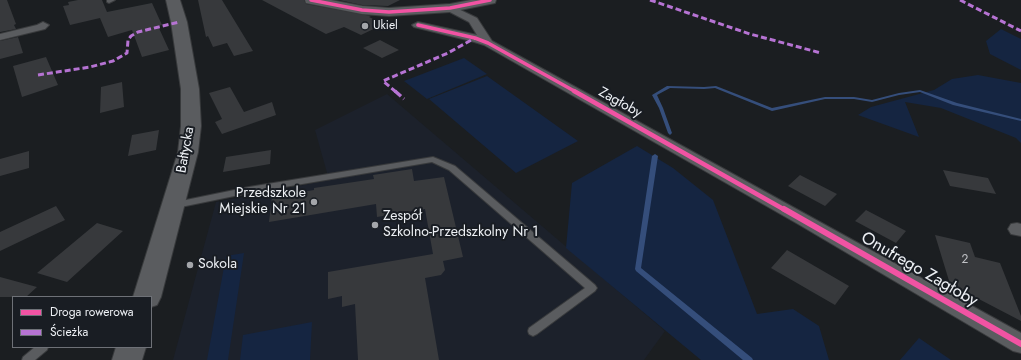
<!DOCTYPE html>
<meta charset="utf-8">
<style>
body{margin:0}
#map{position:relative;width:1021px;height:360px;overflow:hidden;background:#1b1e21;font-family:Jost,sans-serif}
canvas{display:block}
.legend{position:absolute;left:12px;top:296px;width:140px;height:52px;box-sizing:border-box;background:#191d23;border:1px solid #6e7177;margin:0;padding:5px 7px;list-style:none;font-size:12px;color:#edf0f4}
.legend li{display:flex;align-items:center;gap:8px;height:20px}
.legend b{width:20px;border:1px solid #6e7177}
</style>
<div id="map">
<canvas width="1021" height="360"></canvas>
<ul class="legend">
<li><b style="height:5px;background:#f153a3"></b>Droga rowerowa</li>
<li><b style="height:5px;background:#b673d3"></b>Ścieżka</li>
</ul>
</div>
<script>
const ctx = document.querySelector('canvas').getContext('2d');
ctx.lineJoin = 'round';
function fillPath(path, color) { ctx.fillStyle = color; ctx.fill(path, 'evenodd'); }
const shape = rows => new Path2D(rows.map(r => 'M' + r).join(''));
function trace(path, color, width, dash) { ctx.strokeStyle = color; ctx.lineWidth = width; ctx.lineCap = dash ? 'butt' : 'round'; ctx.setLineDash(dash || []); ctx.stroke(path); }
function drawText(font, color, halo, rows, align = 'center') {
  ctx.font = font + ' Jost,sans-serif'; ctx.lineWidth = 4; ctx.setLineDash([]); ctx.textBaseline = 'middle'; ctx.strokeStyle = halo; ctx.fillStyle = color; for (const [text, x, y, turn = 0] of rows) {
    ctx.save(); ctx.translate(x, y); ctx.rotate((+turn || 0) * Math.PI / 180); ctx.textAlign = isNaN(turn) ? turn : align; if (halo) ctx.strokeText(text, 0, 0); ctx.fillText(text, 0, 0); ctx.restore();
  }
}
fillPath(shape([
 [387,94,665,331,644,360,173,360,216,202,329,180,315,130]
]), '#1c212b');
fillPath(shape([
 [1001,29,1021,39,1021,70,990,54,986,41],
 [464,58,487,74,427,99,404,81],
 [978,75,1021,83,1021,143,1016,138,941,108,905,102,919,137,858,115,871,107,934,90,952,79],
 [487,76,578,141,516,173,429,99],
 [637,146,673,168,713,200,757,314,793,309,819,326,829,360,701,360,566,248,572,183],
 [244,253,228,360,207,360,226,256],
 [312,322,310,360,240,360,243,335],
 [919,338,951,360,900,360]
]), '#152541');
fillPath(shape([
 [667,86,704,87,716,86,772,108,825,97,854,97,872,100,899,93,920,90,957,103,1021,119,1021,121,953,105,920,92,899,95,872,102,854,99,825,99,772,111,715,88,704,89,670,88,657,95,663,108,672,133,670,135,668,133,659,108,652,95,667,86],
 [655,154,658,156,641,268,752,358,753,360,743,360,636,271,635,269,652,156,655,154]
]), '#354e7b');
fillPath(shape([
 [0,0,7,0,16,24,14,25,16,29,0,32],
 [78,0,102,0,107,12,152,3,162,25,158,26,169,50,142,57,132,30,108,37,100,18,70,25,63,6,69,5,68,2],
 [198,0,222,0,253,51,234,56,227,43,213,47,208,36,206,37],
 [262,0,304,0,306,4,371,16,369,17,384,24,361,35,344,27,326,34],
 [339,0,400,0,388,6,362,5],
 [18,37,23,53,0,59,0,41],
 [380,40,399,50,382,58,363,48],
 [46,57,58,85,22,97,13,66],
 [122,82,124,107,100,113,101,87],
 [230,87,244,112,272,102,276,115,222,134,215,122,222,119,209,93],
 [159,130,156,150,128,156,132,135],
 [271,150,270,164,223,172,226,157],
 [29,151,29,168,0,176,0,159],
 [412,169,414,181,444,177,463,257,443,261,445,270,441,275,425,278,439,360,358,360,355,304,342,307,342,296,328,299,328,272,433,254,425,209,377,217,376,204,269,222,272,197,314,190,314,188,374,179,373,175],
 [943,170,988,178,996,194,950,186],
 [800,175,837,194,825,206,788,186],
 [56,206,65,220,0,251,0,232],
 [866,210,906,231,896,243,855,221],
 [97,223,123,231,67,282,37,273],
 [935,235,970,243,975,257,1000,263,1021,316,1021,321,950,284],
 [787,250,849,286,835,305,771,268],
 [0,277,37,287,26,297,0,297]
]), '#37393c');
const service = shape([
 [107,0,115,0,109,3,107,2,107,0],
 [433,157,455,166,595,285,597,288,595,291,537,334,533,336,529,334,528,331,529,328,585,288,449,170,432,162,249,193,176,208,172,205,176,202,249,187,433,157],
 [35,347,48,347,47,350,35,360,22,360,23,357,35,347]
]);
const minor = shape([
 [450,5,477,18,492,41,1021,333,1021,353,1013,351,798,224,484,45,471,41,414,27,412,25,418,22,477,35,469,22,446,10,445,8,450,5],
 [43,22,49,25,45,29,0,40,0,34,37,25,43,22],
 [1017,223,1021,224,1021,236,1011,234,1008,229,1011,224,1017,223]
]);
const tertiary = shape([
 [305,0,331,0,362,6,389,8,450,4,471,0,496,0,495,3,450,12,389,16,362,14,311,4,306,3,305,0]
]);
const secondary = shape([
 [166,0,180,0,187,22,199,89,201,126,198,152,161,297,157,305,151,307,151,297,133,297,178,152,181,126,181,89,171,22,166,0],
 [116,347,146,347,142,360,112,360,116,347]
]);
trace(service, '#383a3c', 2);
trace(minor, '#383a3c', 2);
trace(tertiary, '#383a3c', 2);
trace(secondary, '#383a3c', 2);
fillPath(service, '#5a5c5f');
fillPath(minor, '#5a5c5f');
fillPath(tertiary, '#5a5c5f');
fillPath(secondary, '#5a5c5f');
trace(shape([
 [650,0,750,34,821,53],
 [960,0,1021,31],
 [38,75,90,67,113,61,127,53,128,40,131,36,138,32,179,22],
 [396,92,383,81,448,53,475,38]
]), '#b673d3', 3, [6, 3]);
trace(shape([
 [395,91,404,99]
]), '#b673d3', 3.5, [8, 3.5]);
trace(shape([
 [311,0,362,10,389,12,450,8,490,0],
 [418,25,475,38,488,43,576,92]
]), '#f153a3', 3.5);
trace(shape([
 [574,91,785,210]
]), '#f153a3', 4.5);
trace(shape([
 [784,209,1021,344]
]), '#f153a3', 6);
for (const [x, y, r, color] of [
 [365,26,4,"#a4a6aa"],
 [314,202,4,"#a4a6aa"],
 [375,225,4,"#a4a6aa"],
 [190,265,4,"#a4a6aa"]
]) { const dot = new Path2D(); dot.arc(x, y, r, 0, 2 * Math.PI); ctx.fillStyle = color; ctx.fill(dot); trace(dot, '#191d23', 1.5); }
drawText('12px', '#edf0f4', '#191d23', [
 ["Ukiel",373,26]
], 'left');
drawText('12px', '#c0c2c6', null, [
 ["2",965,260]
]);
drawText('14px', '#edf0f4', '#191d23', [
 ["Zagłoby",620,103,29],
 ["Bałtycka",186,150,-80]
]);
drawText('14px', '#edf0f4', '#191d23', [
 ["Przedszkole",306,194,"right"],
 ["Miejskie Nr 21",306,210,"right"],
 ["Zespół",383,217],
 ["Szkolno-Przedszkolny Nr 1",383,233],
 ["Sokola",198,265]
], 'left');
drawText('17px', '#edf0f4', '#191d23', [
 ["Onufrego Zagłoby",919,270,30]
]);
</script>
